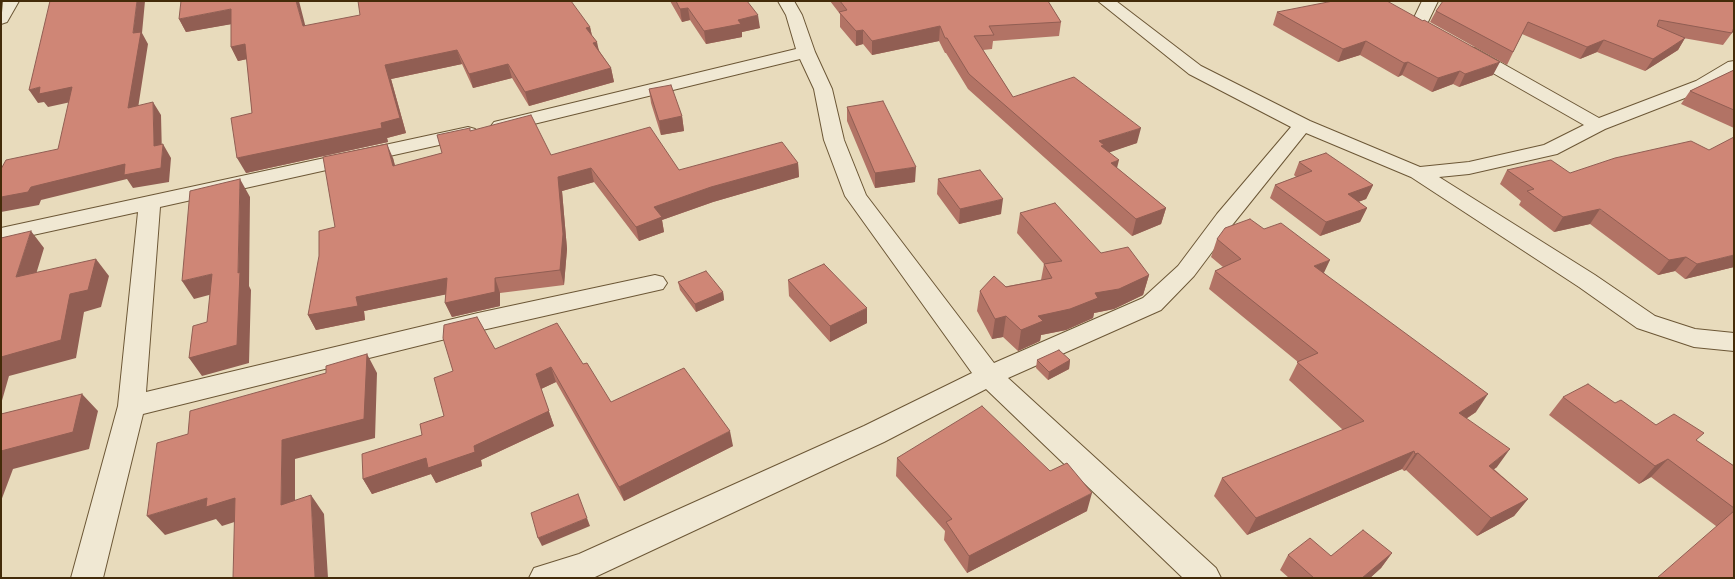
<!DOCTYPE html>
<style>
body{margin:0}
#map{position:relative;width:1735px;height:579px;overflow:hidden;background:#e8dbbc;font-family:"IM FELL DW Pica",serif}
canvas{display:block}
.frame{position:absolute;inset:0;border:2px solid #432b09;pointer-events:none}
</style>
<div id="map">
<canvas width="1735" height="579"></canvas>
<div class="frame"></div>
</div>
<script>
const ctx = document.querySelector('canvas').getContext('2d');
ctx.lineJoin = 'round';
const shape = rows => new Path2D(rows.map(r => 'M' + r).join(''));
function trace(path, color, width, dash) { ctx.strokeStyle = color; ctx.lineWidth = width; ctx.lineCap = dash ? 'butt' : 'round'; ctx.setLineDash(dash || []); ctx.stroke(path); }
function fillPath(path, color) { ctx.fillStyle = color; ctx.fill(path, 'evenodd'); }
const street = shape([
 [3,1,19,1,7,22,1,24,3,1],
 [778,1,794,1,802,15,815,52,832,89,844,140,866,195,994,363,1143,298,1178,266,1217,214,1291,127,1189,74,1098,1,1116,1,1201,66,1310,121,1420,167,1469,162,1544,145,1584,125,1463,56,1460,52,1463,48,1469,47,1475,48,1599,118,1696,81,1728,62,1734,61,1734,74,1708,89,1605,129,1557,154,1469,174,1439,177,1595,275,1655,316,1695,329,1734,333,1734,351,1694,347,1637,328,1579,287,1411,177,1306,133,1233,224,1194,276,1161,310,1008,378,1216,568,1221,578,1183,578,986,389,884,442,595,577,529,578,534,568,579,554,864,426,972,373,845,196,824,140,814,89,800,59,501,132,494,130,491,126,494,122,796,49,786,15,778,1],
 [1422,1,1438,1,1427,24,1425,28,1419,29,1413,28,1411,24,1422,1],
 [468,127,475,129,478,133,475,137,160,207,146,392,478,313,655,275,663,277,667,283,663,289,478,331,143,414,103,578,71,578,118,406,138,212,1,242,1,228,468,127]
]);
trace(street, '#6c5736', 2);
fillPath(street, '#f0e8d3');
fillPath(shape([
 [670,1,747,1,760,28,742,32,742,37,706,44,690,20,682,22],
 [830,1,1048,1,1061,22,1059,36,993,41,992,49,983,50,1013,97,1137,143,1109,152,1117,168,1166,208,1161,224,1132,236,968,89,946,53,945,53,939,41,872,55,863,44,856,46,840,27,840,14],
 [1734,1,1732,33,1723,45,1683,38,1685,38,1678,50,1645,71,1597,52,1580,59,1522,34,1507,65,1430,22,1436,11],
 [1277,12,1493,75,1459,87,1453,84,1432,92,1402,75,1398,77,1360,55,1338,62,1273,25],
 [179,19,305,26,590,27,592,36,600,52,611,68,614,82,529,106,512,78,473,88,462,64,391,79,406,133,387,138,388,142,246,173,252,113,247,59,238,61,231,47,231,24,186,32],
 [1734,70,1734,128,1681,104,1690,91],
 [649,89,682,116,684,131,661,135,651,103],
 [847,107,915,182,875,188,847,121],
 [471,131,551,155,679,170,798,163,799,177,713,202,662,220,664,232,639,241,594,182,562,191,567,249,564,285,500,293,500,306,452,317,445,303,446,294,364,311,365,320,316,330,308,315,335,227,393,158,395,166,442,153],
 [1299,162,1373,185,1366,199,1358,202,1367,208,1360,222,1320,236,1270,198,1275,185,1296,177,1294,175],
 [1507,170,1734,267,1685,279,1675,271,1658,275,1590,224,1554,232,1519,205,1521,201,1500,184],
 [938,179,1001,214,959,224,937,194],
 [1020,213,1101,253,1149,275,1143,295,1114,309,1094,313,1093,318,1066,330,1041,335,1040,341,1018,351,1003,337,992,339,977,311,980,291,1041,280,1044,264,1017,233],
 [1264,229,1324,273,1476,412,1466,419,1497,467,1494,469,1528,499,1514,516,1477,536,1406,470,1404,471,1402,469,1247,535,1214,496,1222,478,1343,430,1289,380,1298,362,1209,289,1215,271,1223,267,1211,257,1217,239],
 [788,280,867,323,830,342,789,296],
 [678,282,723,292,724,300,696,312,680,290],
 [495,349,583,364,611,402,733,446,624,501,556,382,541,389,554,426,481,460,482,466,436,483,431,474,372,494,363,479,422,435,444,416,453,371],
 [1037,360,1070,360,1069,369,1048,380,1036,368],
 [1563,397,1615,403,1656,425,1697,441,1734,466,1734,578,1716,526,1651,477,1639,484,1549,415],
 [897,458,1087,511,967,573,944,540,945,531,896,476],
 [1392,553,1381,568,1370,578,1289,578,1280,570,1288,555,1331,556]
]), '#b27365');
fillPath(shape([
 [137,1,145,1,142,33,148,44,136,121,128,108,133,33],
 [296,1,299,1,309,40,303,26],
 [688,8,690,20,682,22,680,9],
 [231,9,238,23,186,32,179,19],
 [758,15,760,28,742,32,742,37,706,44,704,31,738,20],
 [940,26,939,41,872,55,872,41],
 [590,27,593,40,586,28],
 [863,30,863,44,856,46,856,31],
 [1685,38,1678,50,1645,71,1653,59],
 [1604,40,1597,52,1580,59,1587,47],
 [1366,41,1360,55,1338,62,1343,49],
 [597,42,600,56,593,43],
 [245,44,252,58,238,61,231,47],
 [457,50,462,64,391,79,406,133,387,138,388,142,246,173,237,158,381,123,385,65],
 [1408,62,1402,75,1398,77,1404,63],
 [1500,62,1493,75,1459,87,1465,74],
 [508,64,512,78,473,88,469,74],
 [611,68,614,82,529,106,525,92],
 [1460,71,1453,84,1432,92,1438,78],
 [40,87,72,87,80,100,48,107,44,102,38,103,29,90],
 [153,102,161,115,162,156,163,144,171,158,169,182,133,188,127,179,41,200,39,205,1,212,1,197,154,146],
 [682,116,684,131,661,135,659,121],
 [1141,128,1137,143,1102,155,1099,141],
 [387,144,393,158,399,181,393,166],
 [1119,160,1115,176,1111,163],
 [798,163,799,177,713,202,662,220,664,232,639,241,636,227,654,207,711,187],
 [916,167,915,182,875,188,875,173],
 [591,168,594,182,562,191,567,249,564,285,560,270,558,177],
 [240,179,250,197,249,286,251,290,249,363,202,376,189,358,238,273],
 [1373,185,1366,199,1342,208,1348,194],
 [1003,199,1001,214,959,224,960,209],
 [1166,208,1161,224,1132,236,1136,219],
 [1367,208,1360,222,1320,236,1326,222],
 [1600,209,1590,224,1554,232,1563,217],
 [31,231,44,248,30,294,16,277],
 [1734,255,1734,267,1685,279,1697,264],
 [1686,257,1675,271,1658,275,1669,260],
 [96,259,109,276,101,307,84,312,76,358,9,376,1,404,1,357,70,294],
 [1330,260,1322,277,1314,266],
 [212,274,224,291,194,299,182,281],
 [1149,275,1143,295,1114,309,1094,313,1093,318,1066,330,1041,335,1040,341,1018,351,1021,330,1038,316,1095,293],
 [447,278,453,293,364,311,365,320,316,330,308,315,356,297],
 [495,278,500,293,500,306,452,317,445,303],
 [723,292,724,300,696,312,695,304],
 [867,308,867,323,830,342,830,326],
 [1006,316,1003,337,992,339,995,319],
 [367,354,377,373,375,438,295,459,295,524,281,505,282,440],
 [1070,360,1069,369,1048,380,1049,372],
 [551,367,556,382,541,389,554,426,481,460,482,466,436,483,431,474,372,494,363,479,426,458,536,374],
 [82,394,98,411,89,449,13,469,1,501,1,451],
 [1488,394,1476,412,1447,431,1459,413],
 [730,431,733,446,624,501,619,487],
 [1510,449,1497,467,1476,483,1489,466],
 [1414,451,1402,469,1247,535,1256,518],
 [1418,453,1406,470,1404,471,1415,454],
 [1668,459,1651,477,1639,484,1655,466],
 [1092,493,1087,511,967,573,969,556],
 [311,495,324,514,328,578,315,578],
 [207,498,235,498,250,517,222,526,216,519,165,535,147,516],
 [1528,499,1514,516,1477,536,1491,518],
 [587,518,590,526,542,546,538,538],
 [1392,553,1381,568,1370,578,1362,578]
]), '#915e53');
const building = shape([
 [50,1,137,1,133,33,141,32,128,108,153,102,154,146,163,144,161,168,124,175,125,164,31,187,28,192,1,197,1,169,6,160,58,149,72,87,39,94,40,87,29,90,50,1],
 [181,1,296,1,303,26,360,15,358,1,571,1,590,27,586,28,597,42,593,43,611,68,525,92,508,64,469,74,457,50,385,65,400,118,381,123,382,128,237,158,231,118,252,113,245,44,231,47,231,9,179,19,181,1],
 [676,1,747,1,758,15,738,20,741,24,704,31,688,8,680,9,676,1],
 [840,1,1048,1,1061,22,989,26,994,35,974,36,1013,97,1074,77,1141,128,1099,141,1104,145,1101,146,1119,160,1111,163,1166,208,1136,219,969,74,947,38,945,38,940,26,872,41,863,30,856,31,839,12,847,10,840,1],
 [1333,1,1387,1,1423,21,1424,20,1500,62,1465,74,1460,71,1438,78,1408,62,1404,63,1366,41,1343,49,1277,12,1333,1],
 [1443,1,1734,1,1734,27,1732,33,1659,20,1657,26,1685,38,1653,59,1604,40,1587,47,1528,22,1513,52,1436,11,1443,1],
 [1734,70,1734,110,1690,91,1734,70],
 [671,85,682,116,659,121,649,89,671,85],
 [883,101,916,167,875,173,847,107,883,101],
 [531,115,551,155,650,127,679,170,782,142,798,163,711,187,654,207,662,217,636,227,591,168,558,177,563,234,560,270,495,278,495,292,445,303,447,278,356,297,358,306,308,315,319,256,319,231,335,227,323,157,387,144,393,166,442,153,437,135,470,128,470,131,531,115],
 [1734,137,1734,255,1697,264,1686,257,1669,260,1600,209,1563,217,1527,191,1534,189,1507,170,1551,160,1570,173,1615,158,1691,141,1709,150,1734,137],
 [1326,153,1373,185,1348,194,1367,208,1326,222,1275,185,1312,171,1299,162,1326,153],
 [980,170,1003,199,960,209,938,179,980,170],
 [240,179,238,273,240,272,237,345,189,358,193,326,207,322,212,274,182,281,190,191,240,179],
 [1055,203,1101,253,1128,247,1149,275,1119,289,1095,293,1098,298,1070,309,1038,316,1043,321,1021,330,1006,316,995,319,980,291,994,276,1006,287,1052,278,1044,264,1062,261,1020,213,1055,203],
 [1250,219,1264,229,1281,223,1330,260,1314,266,1488,394,1459,413,1510,449,1489,466,1528,499,1491,518,1418,453,1415,454,1414,451,1256,518,1222,478,1364,421,1297,362,1318,353,1215,271,1241,259,1217,239,1225,228,1250,219],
 [31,231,16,277,96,259,88,290,70,294,61,340,1,357,1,238,31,231],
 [824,264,867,308,830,326,788,280,824,264],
 [706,271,723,292,695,304,678,282,706,271],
 [477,317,495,349,557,323,583,364,587,363,611,402,684,368,730,431,619,487,551,367,536,374,549,411,474,446,475,452,428,468,426,458,363,479,362,454,422,435,420,424,444,416,434,378,453,371,443,338,444,325,477,317],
 [1059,350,1070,360,1049,372,1037,360,1059,350],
 [367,354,364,419,282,440,281,505,311,495,315,578,233,578,235,498,206,507,207,498,147,516,157,443,188,434,190,411,326,373,326,366,367,354],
 [1588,384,1615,403,1621,400,1656,425,1674,414,1704,433,1696,440,1734,466,1734,508,1668,459,1655,466,1563,397,1588,384],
 [82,394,73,432,1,451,1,414,82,394],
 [982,406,1050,471,1067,463,1092,493,969,556,946,522,952,519,897,458,982,406],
 [578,494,587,518,538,538,531,513,578,494],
 [1734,511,1734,578,1657,578,1734,511],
 [1363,530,1392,553,1362,578,1314,578,1288,555,1310,538,1331,556,1363,530]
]);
fillPath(building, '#cf8676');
trace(building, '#915e53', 1);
</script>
